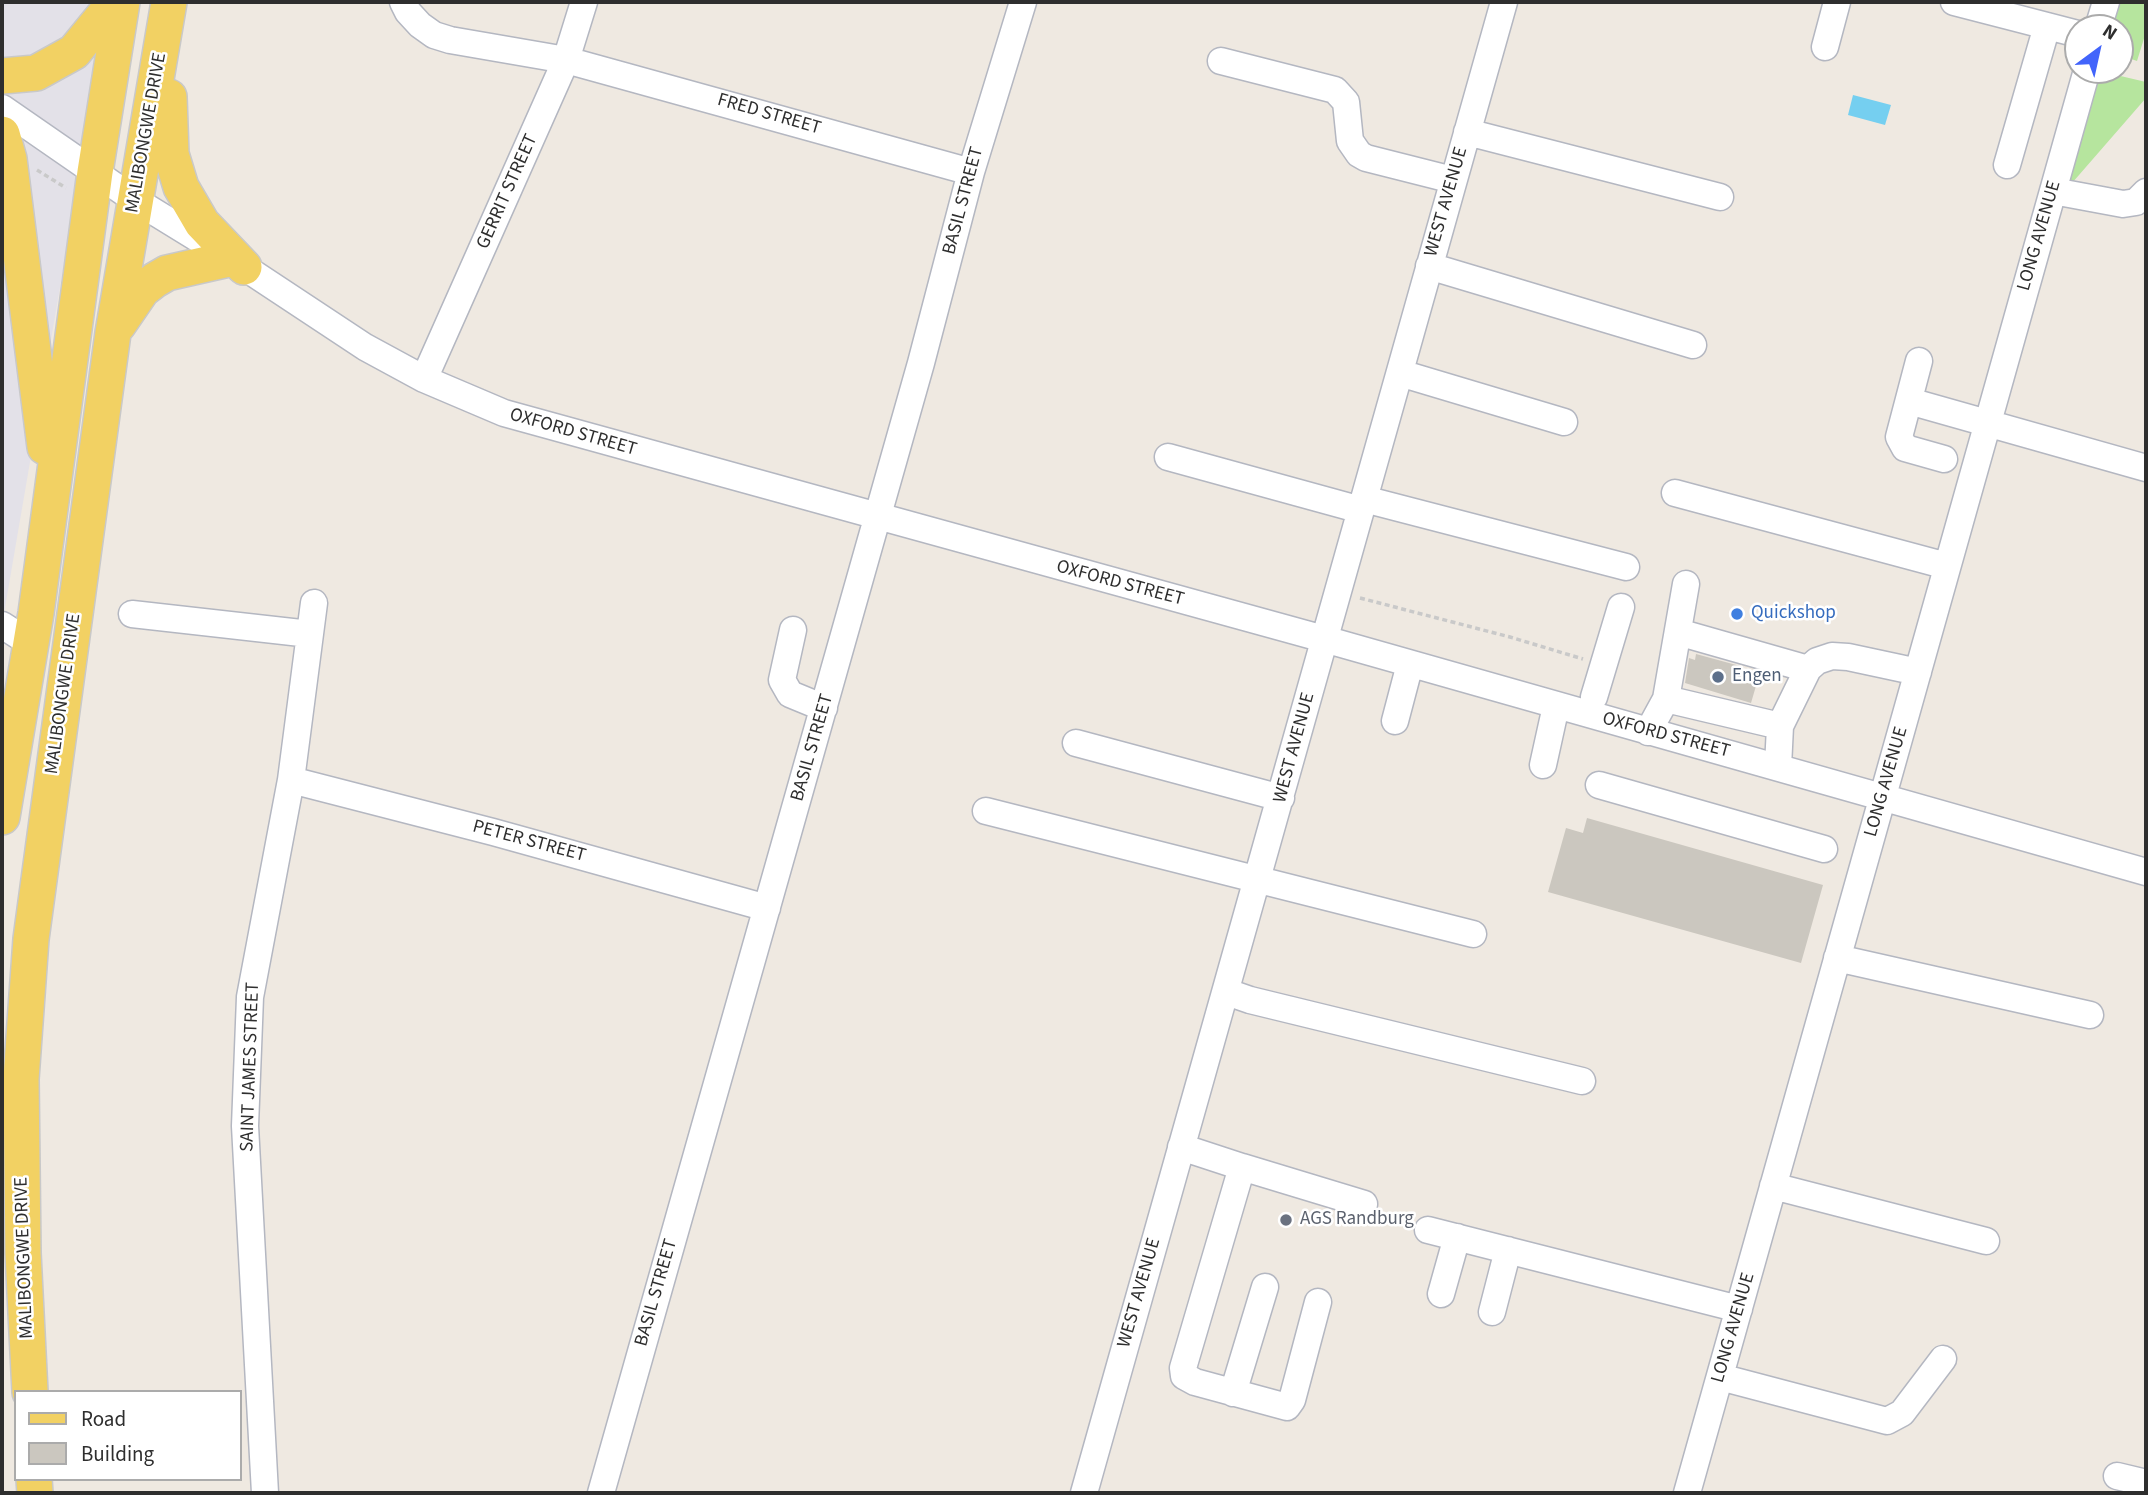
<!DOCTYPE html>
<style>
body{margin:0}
#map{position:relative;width:2148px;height:1495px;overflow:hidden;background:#efe9e1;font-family:"Source Sans 3",sans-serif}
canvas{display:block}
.frame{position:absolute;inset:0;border:4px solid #2e2e2e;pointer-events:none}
.legend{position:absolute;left:14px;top:1390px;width:228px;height:91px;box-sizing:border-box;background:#fff;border:2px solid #ababab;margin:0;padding:9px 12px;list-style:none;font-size:21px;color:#2e2e2e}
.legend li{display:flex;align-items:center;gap:14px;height:35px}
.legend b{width:35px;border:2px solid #ababab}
.north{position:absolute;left:2064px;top:14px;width:70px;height:70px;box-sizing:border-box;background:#fff;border:2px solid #ababab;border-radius:50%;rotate:33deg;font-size:19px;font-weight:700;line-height:28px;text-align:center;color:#2e2e2e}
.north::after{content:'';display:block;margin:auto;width:24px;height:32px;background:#4264fb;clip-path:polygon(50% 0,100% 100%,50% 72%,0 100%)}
</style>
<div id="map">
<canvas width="2148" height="1495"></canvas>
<div class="frame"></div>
<ul class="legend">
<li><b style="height:9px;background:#f2d163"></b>Road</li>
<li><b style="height:19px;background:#cbc7bf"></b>Building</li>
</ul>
<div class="north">N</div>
</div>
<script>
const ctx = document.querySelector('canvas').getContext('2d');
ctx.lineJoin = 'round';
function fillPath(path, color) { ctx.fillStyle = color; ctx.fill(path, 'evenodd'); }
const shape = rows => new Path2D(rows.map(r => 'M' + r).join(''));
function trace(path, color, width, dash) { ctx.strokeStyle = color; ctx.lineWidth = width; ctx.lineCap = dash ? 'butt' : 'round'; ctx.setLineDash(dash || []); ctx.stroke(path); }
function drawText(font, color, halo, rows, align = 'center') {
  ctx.font = font + ' "Source Sans 3",sans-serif'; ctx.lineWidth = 5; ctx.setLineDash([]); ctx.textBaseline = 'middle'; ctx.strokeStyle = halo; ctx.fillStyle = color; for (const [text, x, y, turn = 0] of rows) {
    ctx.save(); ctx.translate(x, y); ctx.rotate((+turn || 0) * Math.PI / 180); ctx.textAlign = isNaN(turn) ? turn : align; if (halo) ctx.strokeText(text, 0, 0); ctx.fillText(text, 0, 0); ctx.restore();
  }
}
fillPath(shape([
 [2,2,109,2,2,625]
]), '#e3e1e8');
fillPath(shape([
 [2119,2,2146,2,2146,32,2137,61,2120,55,2120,28,2110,28],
 [2095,70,2146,82,2146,98,2059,198]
]), '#b6e59e');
fillPath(shape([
 [1853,95,1891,105,1885,125,1848,115]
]), '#75cff0');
fillPath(shape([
 [1696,654,1740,666,1738,673,1758,679,1751,703,1685,683,1689,658,1695,660],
 [1587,818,1823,885,1801,963,1548,892,1566,828,1583,833]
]), '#cbc7bf');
const minor = shape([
 [403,2,408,12,420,25,434,35,450,40,566,60,971,172],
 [1954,2,2078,34],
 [2098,28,2106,2],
 [1825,47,1837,2],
 [1221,61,1335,90,1346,102,1350,141,1359,154,1366,158,1453,180],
 [2,108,135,200,244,267,365,347,424,379,504,413,1324,639,2146,872],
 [1467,132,1720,197],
 [2007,165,2047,26],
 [2053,191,2123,204,2136,202,2146,192],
 [1429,266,1693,345],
 [1919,361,1899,437,1905,448,1944,459],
 [1400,373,1564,422],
 [424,379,566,60,584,2],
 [1909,401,2146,468],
 [1168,457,1361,510],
 [1675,493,1947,566],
 [1364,499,1626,567],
 [132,614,310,634],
 [2,625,30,643],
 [793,630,782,680,790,694,824,708],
 [1678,632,1808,669],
 [1594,697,1621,607],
 [1666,699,1686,584],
 [1395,721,1410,664],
 [1780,726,1808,669,1817,661,1832,656,1848,657,1918,672],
 [1648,732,1666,699,1780,726,1778,767],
 [1076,743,1281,798],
 [1543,765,1556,706],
 [291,780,493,832,767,908],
 [1599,785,1824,849],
 [986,811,1473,934],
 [1837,958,2090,1015],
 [1227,992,1250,1000,1582,1081],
 [1181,1147,1242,1167,1183,1368,1184,1376,1195,1382,1287,1407,1292,1400,1318,1302],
 [1242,1167,1364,1204],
 [1773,1186,1986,1241],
 [1428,1230,1739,1309],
 [1441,1294,1457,1237],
 [1492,1312,1508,1250],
 [1720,1377,1887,1421,1902,1413,1943,1359],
 [1233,1393,1265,1287],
 [2117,1476,2146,1483],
 [265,1493,245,1126,250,997,291,780,314,603],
 [601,1493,921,363,971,172,1023,2],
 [1084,1493,1504,2],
 [1687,1493,2087,70]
]);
const major = shape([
 [2,76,36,73,74,52,115,2],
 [169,97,171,154,181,187,202,223,244,267],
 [2,134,9,159,45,447],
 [118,325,142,290,155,280,167,273,229,259],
 [2,817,36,613,95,172,122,2],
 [30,1392,23,1253,21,1079,31,939,113,333,169,2],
 [34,1479,35,1493]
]);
trace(minor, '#b4b7c1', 29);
trace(major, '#c9c9c9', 38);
trace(shape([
 [37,170,66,188],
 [1360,598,1510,637,1583,659]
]), '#c9c9c9', 3.5, [5, 3.5]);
trace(minor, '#fff', 26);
trace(major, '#f2d163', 35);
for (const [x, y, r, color] of [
 [1737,614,7,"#3f7fe0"],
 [1718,677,7,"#5c6f8a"],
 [1286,1220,7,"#6b7280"]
]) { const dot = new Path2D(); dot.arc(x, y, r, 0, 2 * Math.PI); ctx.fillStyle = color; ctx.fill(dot); trace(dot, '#fff', 2.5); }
drawText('19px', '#2e2e2e', '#fff', [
 ["FRED STREET",769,115,16],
 ["MALIBONGWE DRIVE",147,133,-80],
 ["GERRIT STREET",508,192,-66],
 ["BASIL STREET",964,201,-75],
 ["WEST AVENUE",1447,202,-74],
 ["LONG AVENUE",2040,236,-74],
 ["OXFORD STREET",573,433,16],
 ["OXFORD STREET",1120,584,15],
 ["MALIBONGWE DRIVE",64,694,-82],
 ["OXFORD STREET",1666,736,15],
 ["BASIL STREET",813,748,-74],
 ["WEST AVENUE",1295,748,-75],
 ["LONG AVENUE",1887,782,-74],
 ["PETER STREET",529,842,15],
 ["SAINT JAMES STREET",251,1067,-88],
 ["MALIBONGWE DRIVE",25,1258,-92],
 ["BASIL STREET",657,1293,-74],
 ["WEST AVENUE",1140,1293,-74],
 ["LONG AVENUE",1734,1328,-74]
]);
drawText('19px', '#366cbe', '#fff', [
 ["Quickshop",1751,614]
], 'left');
drawText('19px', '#4e5e75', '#fff', [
 ["Engen",1732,677]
], 'left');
drawText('19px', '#5b616d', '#fff', [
 ["AGS Randburg",1300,1220]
], 'left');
</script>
